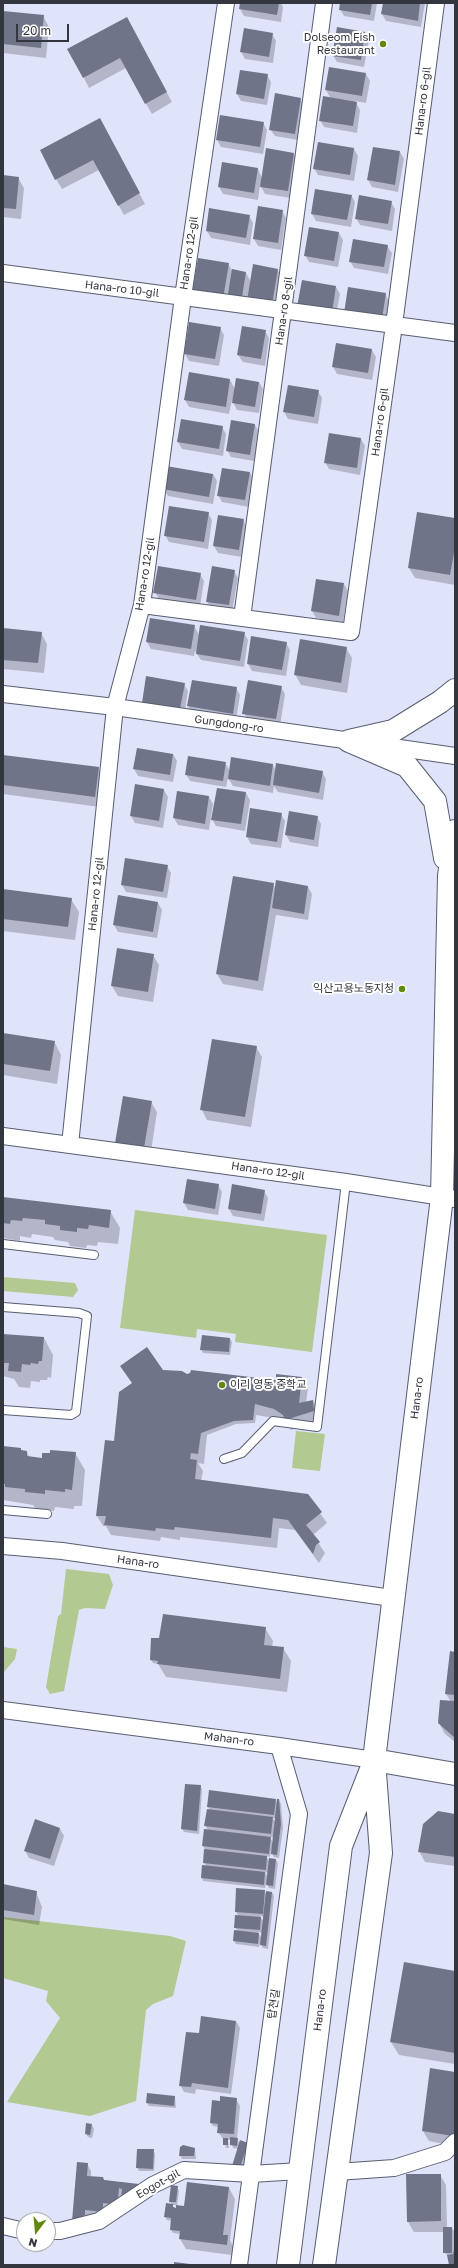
<!DOCTYPE html>
<meta charset="utf-8">
<style>
body{margin:0}
#map{position:relative;width:458px;height:2268px;overflow:hidden;background:#dfe4fb;font-family:"Golos Text",sans-serif}
canvas{display:block}
.frame{position:absolute;inset:0;border:4px solid #34363f;pointer-events:none}
.north{position:absolute;left:16px;top:2212px;width:40px;height:40px;box-sizing:border-box;background:#fff;border:1px solid #aeafb2;border-radius:50%;rotate:196deg;font-size:11px;font-weight:700;line-height:16px;text-align:center;color:#34363f}
.north::after{content:'';display:block;margin:auto;width:14px;height:18px;background:#63880f;clip-path:polygon(50% 0,100% 100%,50% 72%,0 100%)}
.scale{position:absolute;left:16px;top:24px;width:53px;height:18px;box-sizing:border-box;border:2px solid #34363f;border-top:0;padding-left:5px;font-size:12px;line-height:14px;white-space:nowrap;color:#34363f;-webkit-text-stroke:3px #fff;paint-order:stroke}
</style>
<div id="map">
<canvas width="458" height="2268"></canvas>
<div class="frame"></div>
<div class="north">N</div>
<div class="scale">20 m</div>
</div>
<script>
const ctx = document.querySelector('canvas').getContext('2d');
ctx.lineJoin = 'round';
function fillPath(path, color) { ctx.fillStyle = color; ctx.fill(path, 'evenodd'); }
const shape = rows => new Path2D(rows.map(r => 'M' + r).join(''));
function trace(path, color, width, dash) { ctx.strokeStyle = color; ctx.lineWidth = width; ctx.lineCap = dash ? 'butt' : 'round'; ctx.setLineDash(dash || []); ctx.stroke(path); }
function drawText(font, color, halo, rows, align = 'center') {
  ctx.font = font + ' "Golos Text","Noto Sans KR",sans-serif'; ctx.lineWidth = 4; ctx.setLineDash([]); ctx.textBaseline = 'middle'; ctx.strokeStyle = halo; ctx.fillStyle = color; for (const [text, x, y, turn = 0] of rows) {
    ctx.save(); ctx.translate(x, y); ctx.rotate((+turn || 0) * Math.PI / 180); ctx.textAlign = isNaN(turn) ? turn : align; if (halo) ctx.strokeText(text, 0, 0); ctx.fillText(text, 0, 0); ctx.restore();
  }
}
fillPath(shape([
 [135,1210,327,1235,312,1352,235,1342,236,1334,197,1329,196,1338,120,1328],
 [3,1277,75,1283,78,1290,73,1297,3,1291],
 [296,1431,325,1434,320,1471,292,1468],
 [66,1569,109,1574,113,1585,105,1609,85,1608,79,1610,64,1691,50,1694,46,1687,58,1616,61,1614],
 [3,1647,17,1649,15,1659,3,1673],
 [3,1917,170,1936,186,1941,173,1996,153,2004,146,2010,136,2101,90,2116,7,2102,60,2018,46,2001,48,1991,3,1978]
]), '#b2c992');
fillPath(shape([
 [241,3,281,3,283,7,281,22,244,16,240,9],
 [341,3,377,3,374,21,344,16,340,9],
 [384,3,425,3,421,27,386,21,382,14],
 [3,12,43,16,49,27,46,58,3,53],
 [132,28,172,102,152,114,126,68,89,88,84,78],
 [365,33,369,40,364,67,337,62,333,55],
 [272,34,276,41,273,63,245,59,241,52],
 [366,74,370,81,366,103,355,101,360,110,357,133,324,127,320,120,331,99,326,90],
 [267,75,271,82,267,105,241,101,237,94],
 [300,98,304,106,298,140,275,136,270,129],
 [221,116,263,123,267,130,263,154,221,147,217,140],
 [105,130,145,204,124,215,99,170,62,189,56,179],
 [318,143,354,149,358,156,354,181,318,175,314,168],
 [400,152,404,159,398,192,372,187,368,180],
 [294,154,298,161,291,198,265,194,260,185,258,200,223,194,219,187,258,169,262,178],
 [3,176,18,178,24,188,21,219,3,217],
 [351,195,355,202,351,227,316,221,312,214],
 [391,202,395,209,392,231,360,225,356,218],
 [210,209,249,216,253,223,250,245,211,238,207,231],
 [282,211,286,218,281,250,258,246,254,239],
 [339,233,343,240,338,267,309,262,305,255],
 [387,246,392,253,388,274,354,268,350,261],
 [199,259,228,264,232,270,246,273,251,282,277,269,281,276,276,311,233,301,228,293,227,305],
 [336,287,340,294,335,320,303,314],
 [385,294,389,301,386,326,349,320],
 [220,328,224,335,219,366,189,361,185,354],
 [265,331,269,338,265,366,243,362,238,355],
 [372,350,376,357,372,380,337,374,333,367],
 [230,380,235,389,259,382,263,389,259,413,237,410,232,400,229,414,189,407,185,400],
 [318,391,322,398,318,424,288,419,284,412],
 [255,425,259,432,254,461,231,457,227,450],
 [222,427,226,434,223,456,182,449,178,442],
 [361,439,365,446,360,475,329,469,325,462],
 [250,473,254,480,249,507,222,502,218,495],
 [213,474,217,481,213,504,168,496,164,489],
 [208,513,212,520,208,549,169,542,165,535],
 [455,519,455,585,415,578,409,568],
 [243,520,247,527,242,557,218,553,214,546],
 [234,571,238,578,232,612,211,608,207,601],
 [200,574,204,581,200,606,159,599,155,592],
 [344,584,348,591,343,622,316,618,312,611],
 [194,626,200,636,244,633,248,640,244,667,201,660,195,651,194,656,151,649,147,642],
 [3,629,41,633,47,644,44,673,3,669],
 [286,643,290,650,286,676,252,671,248,664],
 [346,648,352,658,347,693,301,685,295,674],
 [184,684,188,691,184,716,147,710],
 [281,687,285,694,280,726,248,720,244,713],
 [236,688,240,695,236,720,192,713,188,706],
 [173,754,177,761,173,782,138,776,134,769],
 [3,756,98,768,104,779,100,807,3,794],
 [225,763,230,771,273,765,276,771,322,772,326,779,323,800,278,792,274,786,273,793,233,786,228,778,226,787,190,781,186,774],
 [136,785,164,790,168,797,163,828,135,823,131,816],
 [246,793,250,800,245,831,216,826,212,819],
 [209,797,213,804,209,830,178,825,174,818],
 [281,814,285,821,281,848,251,844,247,837],
 [317,817,321,824,318,847,290,842,286,835],
 [167,866,171,873,167,898,126,892,122,885],
 [273,884,276,889,308,887,312,894,308,920,276,915,263,991,223,984,217,974],
 [3,890,71,899,79,912,75,940,3,931],
 [158,903,162,910,157,938,118,932,114,925],
 [153,955,159,965,153,1002,118,996,112,986],
 [3,1034,54,1041,61,1055,57,1084,3,1075],
 [256,1047,262,1057,251,1127,207,1120,202,1110],
 [151,1102,157,1112,150,1158,122,1153],
 [218,1185,222,1192,218,1215,188,1210,184,1203],
 [264,1191,268,1198,264,1221,233,1216,229,1209],
 [3,1198,110,1211,120,1228,118,1244,98,1242,97,1246,87,1245,86,1248,70,1246,68,1242,55,1240,53,1237,32,1234,31,1238,20,1236,20,1241,3,1238],
 [3,1335,44,1338,53,1355,51,1378,48,1377,47,1380,40,1380,40,1382,31,1381,30,1388,19,1387,14,1379,3,1376],
 [230,1339,232,1342,230,1355,203,1353,201,1349],
 [121,1366,187,1375,276,1381,302,1378,308,1388,306,1403,313,1401,319,1411,319,1421,291,1430,288,1424,280,1419,256,1415,255,1423,236,1424,207,1435,204,1464,198,1463,203,1471,201,1481,307,1495,327,1523,313,1535,325,1553,319,1563,295,1530,279,1528,277,1548,180,1537,180,1540,161,1537,160,1541,111,1535,106,1526,103,1526,97,1516,133,1384],
 [3,1448,27,1452,30,1458,43,1459,75,1453,85,1470,82,1506,74,1506,74,1509,55,1507,54,1511,36,1509,33,1505,3,1500],
 [265,1628,273,1641,272,1647,283,1648,291,1661,287,1692,166,1677,158,1664,153,1663,151,1660],
 [455,1653,455,1742,445,1734,439,1723,451,1702,446,1694],
 [200,1786,202,1789,199,1834,184,1832,182,1829],
 [275,1800,278,1804,279,1800,281,1804,283,1828,279,1858,274,1857,271,1852,270,1857,266,1856,270,1862,276,1860,278,1863,275,1889,269,1888,266,1883,265,1888,203,1881,202,1878,206,1866,204,1862,205,1849,203,1846,208,1830,205,1825,210,1810,208,1807],
 [272,1818,276,1818,275,1823,274,1820],
 [270,1837,274,1837,273,1843],
 [265,1872,268,1873,268,1878],
 [455,1815,455,1866,425,1862,419,1851],
 [35,1821,60,1829,64,1836,54,1866,29,1858,25,1851],
 [3,1885,36,1892,42,1907,39,1925,3,1919],
 [264,1891,267,1896,272,1892,274,1896,268,1949,263,1948,260,1943,259,1947,236,1944,234,1941,238,1931,235,1927,238,1916,236,1911],
 [260,1916,265,1917,264,1923],
 [258,1932,263,1933,262,1939],
 [455,1972,455,2064,399,2055,391,2042],
 [236,2021,240,2028,231,2094,196,2089,195,2094,184,2092,180,2085,200,2034],
 [455,2073,455,2146,429,2141,423,2131],
 [175,2097,176,2108,149,2106,147,2103],
 [236,2099,240,2106,237,2139,240,2144,249,2147,241,2171,239,2149,233,2148,231,2140,228,2140,229,2148,226,2148,224,2140,218,2132,218,2127,213,2126,211,2123,213,2101,220,2102],
 [92,2125,94,2129,92,2138,88,2137,86,2134],
 [195,2149,196,2159,182,2159,180,2155],
 [153,2150,155,2154,154,2171,139,2171,137,2167],
 [87,2164,91,2171,91,2178,138,2185,140,2188,88,2222,73,2220],
 [440,2175,446,2185,447,2228,452,2228,454,2231,455,2265,450,2265,448,2256,444,2252,444,2232,414,2232,408,2222],
 [177,2187,179,2191,177,2206,184,2207,229,2188,235,2199,230,2240,233,2246,232,2255,186,2249,180,2239,181,2234,173,2233,171,2230,172,2221,167,2220,165,2217,172,2205,170,2201],
 [172,2205,177,2205,177,2209,175,2209]
]), '#0003');
fillPath(shape([
 [240,3,279,3,277,15,239,9],
 [340,3,372,3,370,15,339,10],
 [383,3,420,3,418,21,381,14],
 [3,11,44,15,41,48,3,44],
 [127,17,167,92,145,104,120,58,83,78,67,49],
 [337,27,365,32,361,60,332,56],
 [244,28,273,33,269,57,240,52],
 [329,67,366,73,362,96,325,90],
 [240,70,268,74,264,99,236,94],
 [275,93,301,98,295,134,269,130],
 [323,96,357,102,353,126,319,121],
 [220,115,264,122,260,147,216,140],
 [100,118,140,193,118,206,93,160,55,180,40,150],
 [318,142,354,148,350,175,313,169],
 [373,147,400,151,395,185,367,180],
 [266,148,294,153,288,191,260,187],
 [222,162,258,168,254,193,218,187],
 [3,175,19,177,16,209,3,208],
 [315,189,352,195,347,220,311,214],
 [359,195,392,201,388,224,355,219],
 [258,206,283,210,278,243,253,239],
 [209,208,250,215,246,238,206,231],
 [309,227,339,232,334,261,304,256],
 [353,239,388,245,384,267,349,262],
 [198,258,229,263,223,299,192,293],
 [253,264,278,269,272,305,247,301],
 [232,269,246,272,242,297,228,294],
 [302,280,336,286,332,313,297,307],
 [348,287,386,293,382,319,344,313],
 [189,322,221,327,215,359,184,354],
 [242,326,266,330,261,359,237,355],
 [336,343,372,349,368,373,332,367],
 [189,372,230,379,226,407,184,400],
 [236,378,259,382,255,407,232,403],
 [288,385,319,390,314,417,283,412],
 [181,419,223,426,219,449,177,442],
 [231,420,255,424,250,455,226,451],
 [329,433,361,438,357,468,324,463],
 [166,466,213,474,209,497,162,489],
 [222,468,250,472,245,500,217,496],
 [169,506,209,512,204,542,164,536],
 [417,512,455,518,455,547,450,575,408,568],
 [218,515,244,519,239,550,213,546],
 [158,566,201,573,196,600,153,593],
 [212,566,235,570,229,605,206,602],
 [316,579,344,583,339,616,311,611],
 [150,618,195,625,191,649,146,642],
 [200,625,245,632,240,661,196,654],
 [3,628,42,632,38,663,3,660],
 [251,636,287,642,282,670,247,664],
 [300,639,347,647,341,683,294,675],
 [146,676,185,683,180,709,142,703],
 [192,680,237,687,233,714,187,706],
 [248,680,282,686,276,719,242,714],
 [137,748,173,754,170,775,133,769],
 [3,755,99,767,95,797,3,785],
 [188,756,226,762,223,781,185,775],
 [231,757,273,764,270,786,228,779],
 [276,763,323,771,319,793,273,785],
 [135,784,164,789,159,821,130,816],
 [217,788,246,792,241,824,211,820],
 [177,791,209,796,205,824,173,818],
 [250,808,282,813,277,842,246,837],
 [289,811,318,816,314,840,285,835],
 [125,858,168,865,163,892,121,885],
 [233,876,274,883,258,981,216,974],
 [276,880,308,886,304,914,272,908],
 [3,889,72,898,68,927,3,919],
 [118,895,158,902,153,932,113,925],
 [117,948,154,954,148,992,111,986],
 [3,1033,55,1041,50,1071,3,1064],
 [212,1039,257,1046,245,1117,200,1110],
 [123,1096,152,1101,144,1148,115,1143],
 [187,1179,219,1184,215,1209,183,1203],
 [232,1184,265,1190,261,1214,228,1209],
 [3,1197,111,1210,109,1228,89,1225,88,1229,77,1228,77,1232,60,1230,60,1226,45,1224,45,1220,23,1218,22,1221,11,1220,10,1224,3,1223],
 [3,1334,44,1337,42,1361,39,1361,38,1364,31,1363,30,1365,22,1364,21,1372,8,1371,9,1363,3,1363],
 [202,1335,230,1338,229,1352,200,1350],
 [147,1347,163,1370,182,1371,187,1374,190,1373,191,1370,276,1380,276,1374,302,1377,299,1403,313,1400,314,1411,285,1420,283,1415,274,1409,255,1404,253,1420,234,1421,201,1433,198,1454,191,1453,190,1459,197,1460,195,1479,308,1494,322,1512,306,1525,320,1542,316,1545,313,1554,288,1520,273,1518,271,1538,175,1527,174,1530,156,1528,155,1531,104,1525,106,1516,96,1516,105,1440,114,1441,119,1392,132,1383,120,1366],
 [3,1446,21,1448,21,1450,27,1451,27,1456,42,1458,42,1453,50,1453,50,1450,76,1452,72,1490,65,1489,65,1492,45,1490,45,1494,25,1492,25,1489,5,1487,5,1484,3,1484],
 [163,1614,266,1627,264,1645,284,1647,280,1679,157,1664,158,1661,150,1660,151,1638,159,1638],
 [450,1651,455,1652,455,1695,445,1694],
 [440,1700,455,1701,455,1738,438,1723],
 [185,1784,201,1785,197,1831,181,1829],
 [209,1790,276,1799,274,1815,207,1807],
 [277,1799,279,1799,281,1824,277,1855,271,1854],
 [207,1809,273,1817,271,1834,204,1826],
 [438,1811,455,1814,455,1857,418,1852,423,1824],
 [35,1819,60,1828,50,1859,24,1851],
 [204,1829,271,1837,269,1854,202,1846],
 [204,1849,267,1856,266,1870,203,1863],
 [269,1858,276,1859,273,1886,266,1885],
 [202,1865,265,1872,264,1885,201,1878],
 [3,1884,37,1891,34,1915,3,1910],
 [236,1888,265,1890,263,1914,235,1912],
 [266,1891,272,1892,266,1946,260,1945],
 [235,1915,261,1917,260,1930,234,1928],
 [234,1930,259,1933,258,1944,233,1941],
 [404,1962,455,1971,455,2053,390,2042],
 [201,2016,236,2021,228,2088,192,2083,191,2087,179,2086,186,2032,199,2033],
 [430,2068,455,2072,455,2133,453,2136,422,2131],
 [147,2093,175,2096,174,2106,146,2103],
 [220,2096,237,2098,234,2134,217,2133,218,2124,210,2123,212,2100,220,2101],
 [86,2123,92,2124,90,2135,85,2134],
 [230,2137,238,2138,237,2146,230,2145],
 [223,2138,228,2138,228,2145,223,2145],
 [240,2140,248,2143,240,2168,232,2166],
 [183,2145,195,2148,194,2156,179,2156,180,2147],
 [137,2149,154,2149,153,2169,136,2168],
 [77,2162,88,2163,87,2176,103,2177,104,2180,139,2184,120,2205,103,2203,103,2212,85,2210,85,2215,72,2221],
 [119,2188,122,2189,121,2199,118,2199],
 [406,2174,441,2174,441,2221,407,2222],
 [187,2182,229,2187,223,2235,228,2235,227,2245,179,2239,180,2231,170,2230,171,2218,164,2217,166,2203,173,2204,173,2207,176,2208,176,2205,184,2206],
 [171,2185,178,2186,176,2202,169,2202],
 [443,2227,452,2227,452,2253,443,2253],
 [454,2250,455,2265,449,2265,447,2255,453,2254],
 [174,2262,190,2264,190,2265,174,2265]
]), '#6f7488');
const lane = shape([
 [3,1244,94,1255],
 [3,1307,79,1313,87,1316,76,1412,71,1415,3,1410],
 [224,1459,242,1453,273,1421,317,1427,346,1182],
 [3,1510,47,1514]
]);
const street = shape([
 [3,273,455,333],
 [142,605,351,632,394,325,436,3],
 [242,618,324,3],
 [3,694,115,707,455,756],
 [3,1136,346,1182,455,1199],
 [70,1145,115,707,142,605,183,297,226,3],
 [3,1546,62,1551,392,1598],
 [3,1710,279,1746,374,1760],
 [337,2172,394,2168,445,2152,455,2142],
 [3,2226,24,2231],
 [48,2231,60,2231,99,2221,153,2185,184,2170,251,2174,300,2171],
 [239,2265,299,1814,279,1746]
]);
const secondary = shape([
 [349,741,407,766,435,801,445,858],
 [349,741,393,731,440,702,455,690],
 [374,1760,455,1774],
 [288,2265,341,1846,372,1767],
 [324,2265,381,1853,374,1760,442,1197,449,876,455,831]
]);
trace(lane, '#595d71', 10);
trace(street, '#595d71', 18);
trace(secondary, '#595d71', 24);
trace(lane, '#fff', 8);
trace(street, '#fff', 16);
trace(secondary, '#fff', 22);
for (const [x, y, r, color] of [
 [383,44,4,"#63880f"],
 [402,989,4,"#63880f"],
 [222,1385,4,"#63880f"]
]) { const dot = new Path2D(); dot.arc(x, y, r, 0, 2 * Math.PI); ctx.fillStyle = color; ctx.fill(dot); trace(dot, '#fff', 1.5); }
drawText('11px', '#34363f', '#fff', [
 ["Dolseom Fish",375,38],
 ["Restaurant",375,51],
 ["익산고용노동지청",394,989],
 ["이리 영동 중학교",230,1385,"left"]
], 'right');
drawText('11px', '#34363f', '#fff', [
 ["Hana-ro 6-gil",423,101,-83],
 ["Hana-ro 12-gil",189,253,-82],
 ["Hana-ro 10-gil",122,289,7],
 ["Hana-ro 8-gil",284,311,-82],
 ["Hana-ro 6-gil",380,422,-82],
 ["Hana-ro 12-gil",145,574,-81],
 ["Gungdong-ro",229,724,8],
 ["Hana-ro 12-gil",96,894,-84],
 ["Hana-ro 12-gil",268,1171,8],
 ["Hana-ro",417,1398,-83],
 ["Hana-ro",138,1562,8],
 ["Mahan-ro",229,1739,7],
 ["탑천길",274,2004,-82],
 ["Hana-ro",320,2010,-83],
 ["Eogot-gil",158,2184,-29]
]);
</script>
